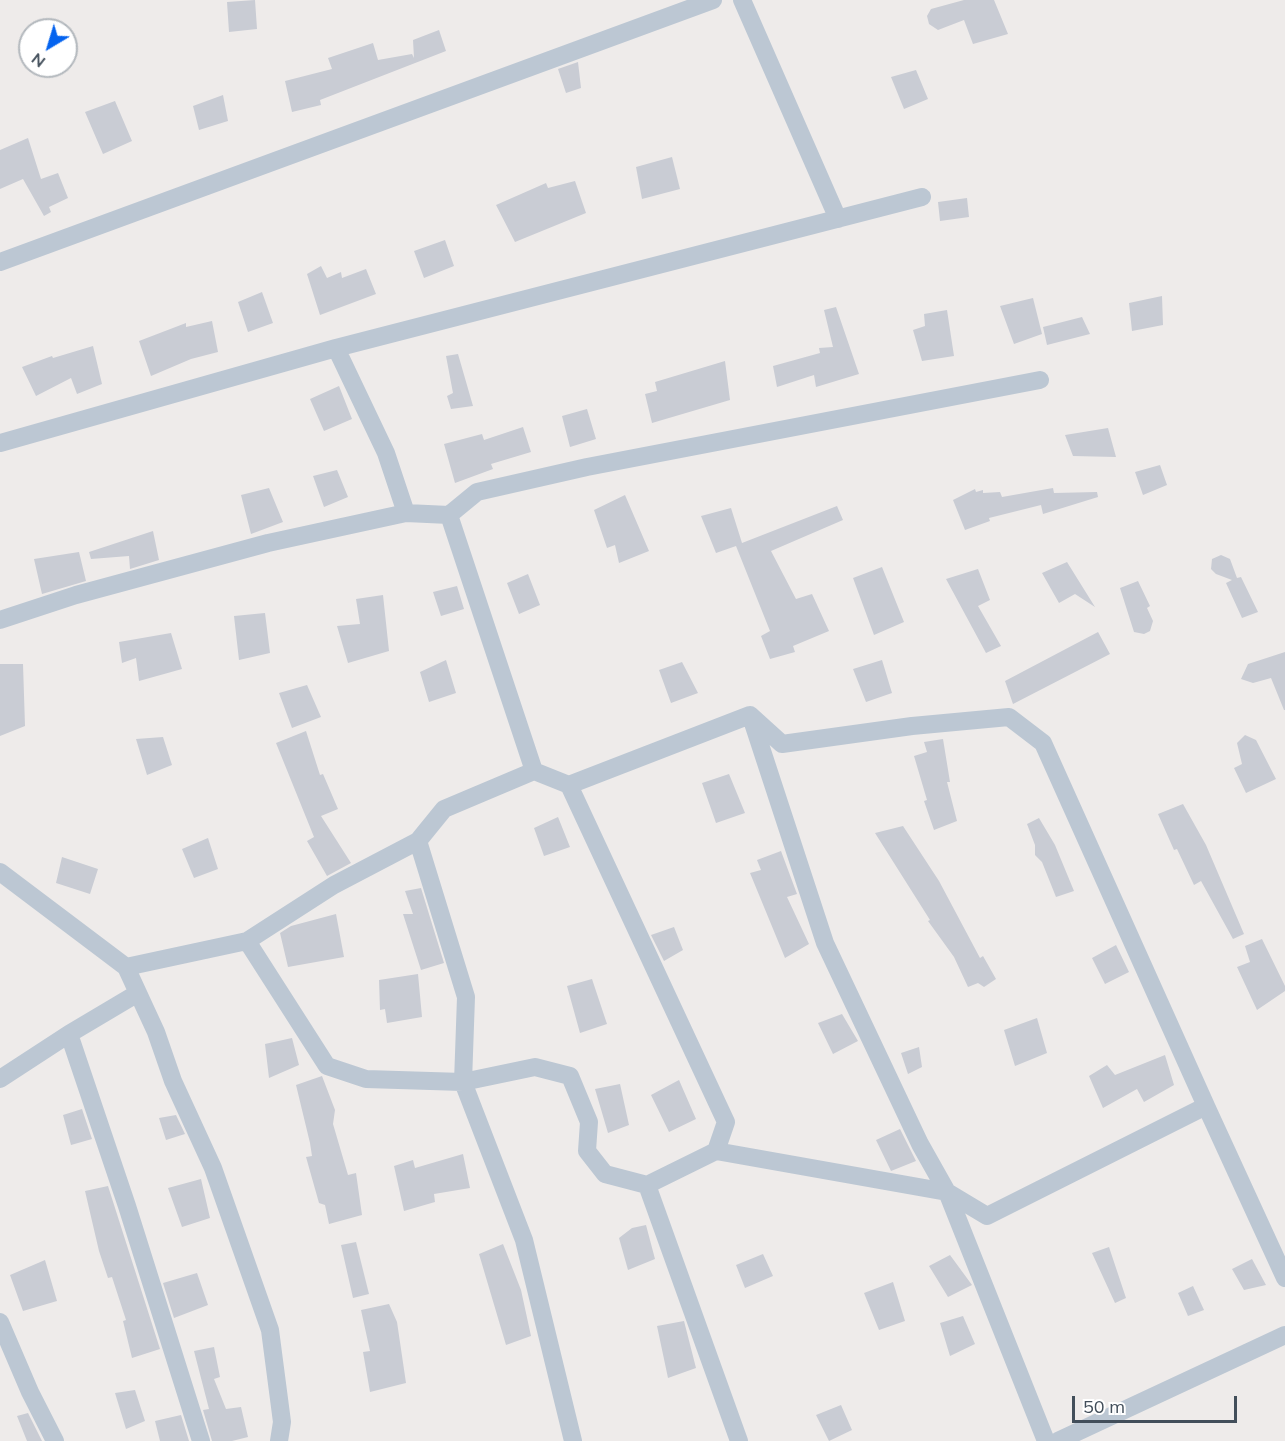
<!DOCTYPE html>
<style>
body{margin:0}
#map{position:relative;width:1285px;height:1441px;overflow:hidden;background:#eeebea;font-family:Mulish,sans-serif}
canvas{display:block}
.north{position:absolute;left:18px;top:18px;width:60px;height:60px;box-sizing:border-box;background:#fff;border:2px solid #b3b8bd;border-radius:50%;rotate:218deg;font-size:16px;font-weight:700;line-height:24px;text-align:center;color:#424e5a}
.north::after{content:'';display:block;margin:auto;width:21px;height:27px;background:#0463ef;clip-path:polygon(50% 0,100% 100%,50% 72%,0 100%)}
.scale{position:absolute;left:1072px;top:1396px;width:165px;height:27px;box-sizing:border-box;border:3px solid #424e5a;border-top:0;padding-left:8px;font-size:18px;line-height:21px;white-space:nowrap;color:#424e5a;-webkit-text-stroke:4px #fff;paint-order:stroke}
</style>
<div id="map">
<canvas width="1285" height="1441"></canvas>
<div class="north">N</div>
<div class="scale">50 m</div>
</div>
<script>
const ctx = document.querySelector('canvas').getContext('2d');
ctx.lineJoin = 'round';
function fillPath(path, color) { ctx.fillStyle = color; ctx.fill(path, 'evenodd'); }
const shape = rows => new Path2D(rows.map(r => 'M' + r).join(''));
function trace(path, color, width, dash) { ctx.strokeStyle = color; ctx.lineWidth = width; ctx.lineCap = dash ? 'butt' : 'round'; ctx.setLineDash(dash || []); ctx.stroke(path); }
fillPath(shape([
 [255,0,257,29,229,32,227,2],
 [964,0,994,0,1008,34,973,44,964,20,938,30,929,24,927,16,931,9],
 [439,30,446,51,320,100,321,105,292,112,285,81,332,69,328,58,373,43,378,60,412,54,414,58,413,40],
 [578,62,581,88,566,93,558,69],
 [916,70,928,99,904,109,891,77],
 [223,95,228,121,199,130,193,106],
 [115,101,132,141,103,154,85,112],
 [28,138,41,179,58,173,68,198,49,207,51,212,44,216,23,179,0,189,0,150],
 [672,157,680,189,642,199,636,167],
 [575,181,586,213,515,242,496,205,546,183,548,188],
 [967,198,969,217,940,221,938,202],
 [445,240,454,266,424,278,414,251],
 [321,266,327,278,341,272,342,278,366,269,376,294,320,315,307,274],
 [262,292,273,323,248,332,238,302],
 [1162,296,1163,325,1132,331,1129,303],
 [1033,298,1042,334,1014,344,1000,306],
 [836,307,859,374,816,387,814,375,777,387,773,366,820,353,819,348,833,347,824,310],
 [947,310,954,356,922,361,913,330,925,326,924,314],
 [1082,317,1090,334,1047,345,1043,327],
 [212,321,218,352,191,359,151,376,139,341,186,323,186,327],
 [93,346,102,384,77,394,71,378,36,396,22,367,52,356,53,358],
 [458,354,473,406,451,409,447,396,453,393,446,356],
 [725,361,730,400,652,423,645,394,657,391,655,382],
 [339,386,352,419,324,431,310,399],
 [587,409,596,439,570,447,562,416],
 [523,427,531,452,491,464,493,469,455,483,444,444,482,434,484,440],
 [1108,428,1116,457,1073,456,1065,435],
 [1160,465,1167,485,1143,495,1135,472],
 [337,470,348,497,324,507,313,476],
 [269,488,283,522,251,534,241,495],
 [1053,488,1054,493,1097,492,1098,497,1043,514,1041,505,989,518,990,521,965,530,953,500,975,489,976,492,983,490,983,493,1000,492,1002,497],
 [625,495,649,551,619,563,615,545,607,548,594,510],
 [837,506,843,520,771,551,796,599,812,594,829,631,793,646,795,652,770,659,761,636,770,631,736,546,716,553,701,516,731,508,742,543],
 [153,531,159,560,130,569,129,556,91,559,89,552],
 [79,552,86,581,42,594,34,559],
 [1221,555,1230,559,1237,578,1241,577,1258,612,1242,618,1226,583,1232,580,1216,574,1211,569,1212,559],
 [1067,562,1095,607,1075,594,1059,603,1042,573],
 [882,567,904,622,874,635,853,578],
 [978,569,990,600,978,606,1001,646,986,653,946,579],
 [528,574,540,605,519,614,507,583],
 [1138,581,1150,606,1147,608,1153,621,1150,631,1144,634,1134,632,1120,588],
 [457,586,464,609,441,616,433,592],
 [383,595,389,651,348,663,337,626,360,624,356,599],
 [265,613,270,653,239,660,234,616],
 [1098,632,1110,654,1013,704,1005,681],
 [171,633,182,669,139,681,136,658,122,663,119,642],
 [1285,652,1285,710,1284,710,1271,678,1253,683,1241,679,1248,664],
 [446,660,456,693,429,702,420,672],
 [882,660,892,693,866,702,853,669],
 [682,662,698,693,671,703,659,670],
 [0,664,23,664,25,726,0,736],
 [307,685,321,717,292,728,279,693],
 [306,731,320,775,323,774,338,809,321,816,351,863,327,876,307,841,314,837,276,743],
 [1245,735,1256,740,1276,779,1246,793,1234,768,1242,764,1237,743],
 [163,737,172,765,147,775,136,739],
 [943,739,950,782,947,782,957,821,934,830,924,801,927,800,914,756,927,752,924,742],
 [729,774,745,813,716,823,702,783],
 [1183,804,1206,845,1244,934,1233,939,1201,881,1194,885,1177,849,1174,850,1158,814],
 [558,817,570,847,544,856,534,828],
 [1039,818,1055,845,1074,891,1056,897,1042,862,1035,855,1035,845,1027,824],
 [903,826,939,881,980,958,983,956,996,979,984,987,978,983,968,987,954,957,928,921,930,920,875,833],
 [208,838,218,869,194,878,182,849],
 [781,851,797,894,787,897,809,944,785,958,750,873,761,870,757,860],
 [62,857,98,869,90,894,56,883],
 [421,888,444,963,421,970,403,914,413,914,405,891],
 [336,914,344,957,288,967,280,933,291,926],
 [674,927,683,950,664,961,651,935],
 [1262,939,1285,986,1285,991,1257,1010,1237,967,1250,962,1245,946],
 [1116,945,1129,972,1105,984,1092,958],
 [418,974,422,1017,387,1023,385,1009,380,1010,379,980],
 [592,979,607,1024,580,1033,567,986],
 [842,1014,858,1041,833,1054,818,1023],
 [1037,1018,1047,1053,1015,1066,1004,1030],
 [292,1038,299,1065,269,1078,265,1044],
 [919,1047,922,1067,908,1074,901,1053],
 [1165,1055,1174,1085,1144,1102,1137,1089,1103,1108,1089,1076,1107,1065,1115,1075],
 [322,1076,335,1110,333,1124,348,1175,356,1173,362,1215,329,1224,325,1205,319,1203,306,1157,312,1156,310,1143,296,1085],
 [679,1080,696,1119,669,1132,651,1095],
 [620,1084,629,1125,608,1133,595,1089],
 [82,1109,92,1139,71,1145,63,1115],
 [176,1115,185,1134,166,1140,159,1118],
 [900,1129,916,1161,891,1171,876,1140],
 [463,1154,470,1188,434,1194,435,1202,404,1211,394,1166,413,1160,415,1168],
 [201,1179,210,1218,182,1227,168,1188],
 [108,1186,160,1349,132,1358,123,1321,126,1320,112,1277,108,1278,99,1251,85,1191],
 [646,1225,655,1259,628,1270,619,1238,632,1228],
 [356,1242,369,1294,353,1298,341,1245],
 [503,1244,521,1290,531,1336,506,1345,479,1254],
 [1109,1247,1126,1298,1115,1303,1092,1253],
 [763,1254,773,1276,745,1288,736,1265],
 [950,1255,972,1285,948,1297,929,1266],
 [1252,1259,1266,1285,1244,1290,1232,1269],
 [45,1260,57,1301,23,1311,10,1275],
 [197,1273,208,1305,174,1318,163,1283],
 [893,1282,905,1321,879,1330,864,1293],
 [1193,1286,1204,1310,1188,1316,1178,1293],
 [389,1304,397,1322,406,1383,370,1392,363,1352,370,1351,361,1310],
 [963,1316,975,1344,950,1356,940,1323],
 [684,1321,696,1368,668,1378,657,1326],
 [214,1347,220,1377,214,1379,226,1409,241,1407,248,1437,232,1441,212,1441,203,1410,209,1409,194,1351],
 [135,1390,145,1421,126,1429,115,1393],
 [841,1405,852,1430,829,1441,816,1415],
 [28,1413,42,1441,27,1441,17,1416],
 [181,1415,189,1441,160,1441,155,1421]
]), '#c9ccd4');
trace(shape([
 [742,0,838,219],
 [0,262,713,0],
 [336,348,386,453,406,513,449,515,477,492,587,467,1040,380],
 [0,443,336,348,922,197],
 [0,620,76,595,268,543,406,513],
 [751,717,825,943,920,1144,947,1192,1046,1441],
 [534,771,569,785,726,1122,716,1151,647,1185],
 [569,785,750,715,782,744,912,726,1009,717,1043,743,1206,1106,987,1216,947,1192,716,1151],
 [418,841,466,997,463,1082,524,1240,573,1441],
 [0,872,126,967,247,941,334,885,418,841,444,809,534,771,449,515],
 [247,941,327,1066,366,1079,463,1082,535,1067,570,1076,589,1122,587,1151,605,1174,647,1185,739,1441],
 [126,967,156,1032,173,1081,213,1168,270,1330,282,1422,279,1441],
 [69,1034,127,1206,201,1441],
 [0,1079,69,1034,138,993],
 [1206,1106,1285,1278],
 [0,1322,30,1392,55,1441],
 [1058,1441,1285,1335]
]), '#bcc7d3', 18);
</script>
